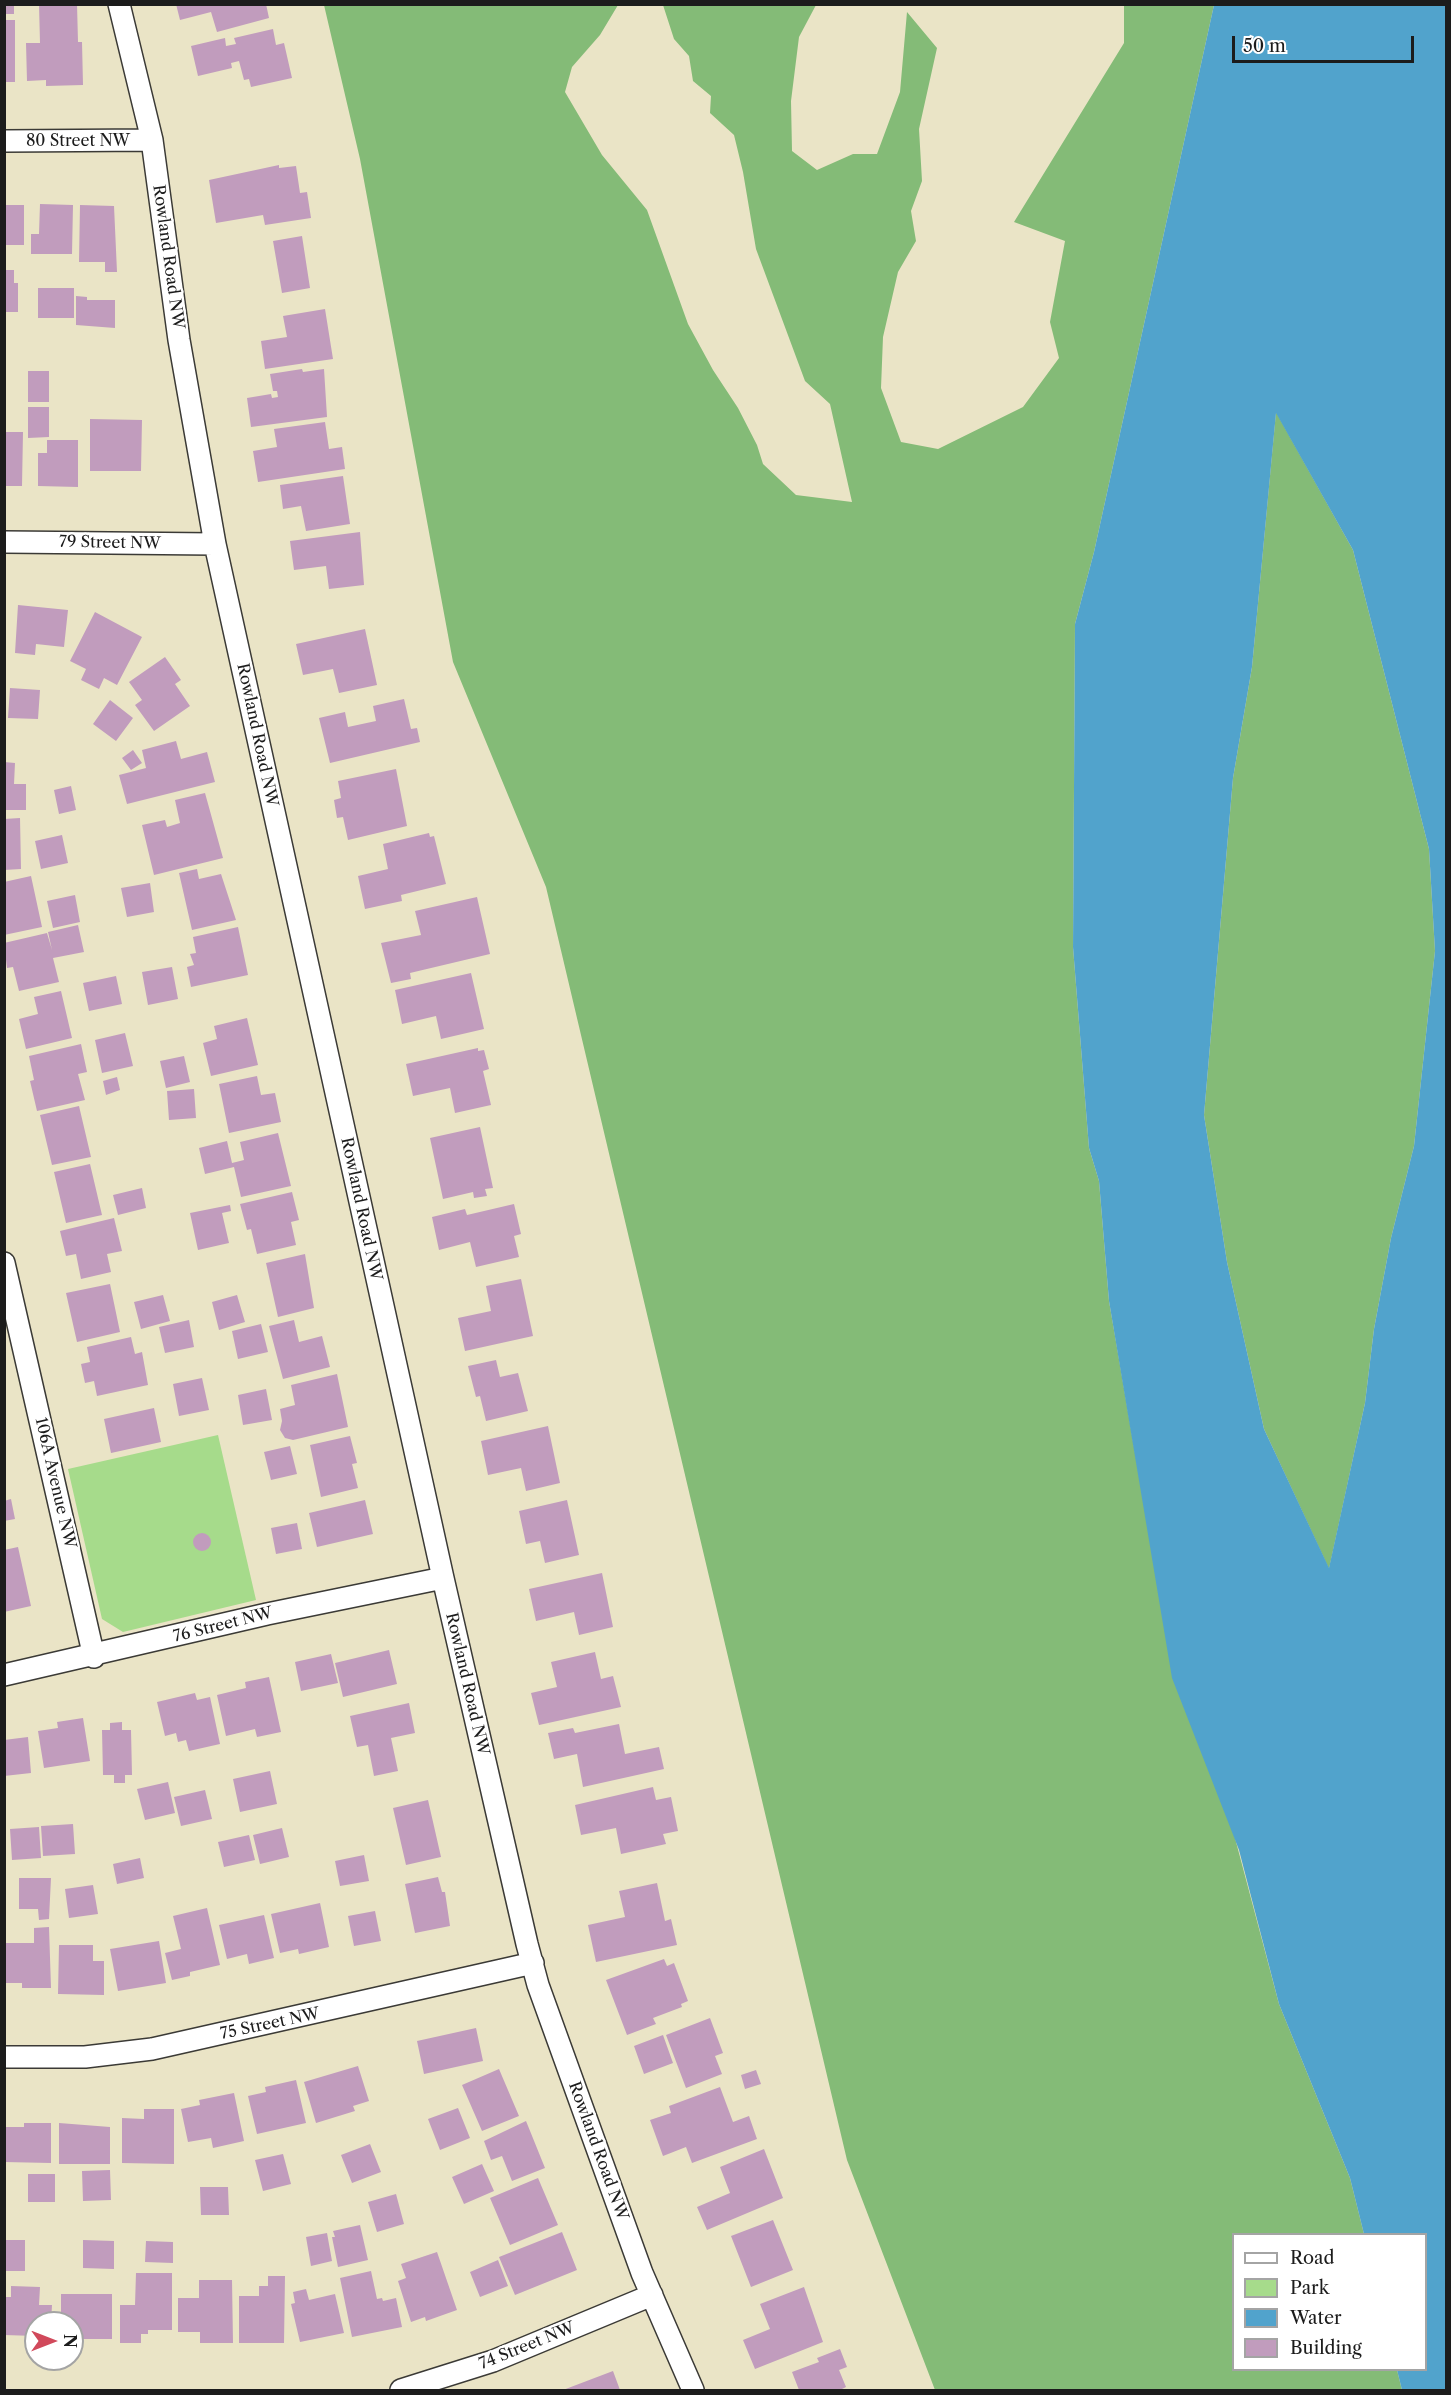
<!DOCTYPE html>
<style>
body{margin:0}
#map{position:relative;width:1451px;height:2395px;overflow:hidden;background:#eae4c6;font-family:"Libre Caslon Text",serif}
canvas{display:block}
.frame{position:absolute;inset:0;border:6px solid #1c1c1c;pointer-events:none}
.legend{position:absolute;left:1232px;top:2233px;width:195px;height:138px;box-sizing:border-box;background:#fff;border:2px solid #a4a4a4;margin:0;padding:8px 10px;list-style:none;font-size:18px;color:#1c1c1c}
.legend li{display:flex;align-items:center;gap:12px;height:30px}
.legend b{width:30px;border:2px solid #a4a4a4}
.north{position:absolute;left:24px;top:2311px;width:60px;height:60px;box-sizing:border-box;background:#fff;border:2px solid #a4a4a4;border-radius:50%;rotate:90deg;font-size:16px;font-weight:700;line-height:24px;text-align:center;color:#1c1c1c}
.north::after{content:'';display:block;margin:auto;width:21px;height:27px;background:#d1495b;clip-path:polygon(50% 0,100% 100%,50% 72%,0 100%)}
.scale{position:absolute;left:1232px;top:36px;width:182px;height:27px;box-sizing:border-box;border:3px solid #1c1c1c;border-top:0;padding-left:8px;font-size:18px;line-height:21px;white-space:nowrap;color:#1c1c1c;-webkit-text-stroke:4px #fff;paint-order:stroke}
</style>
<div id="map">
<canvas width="1451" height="2395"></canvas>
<div class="frame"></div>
<ul class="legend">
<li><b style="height:8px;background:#fff"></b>Road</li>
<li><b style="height:16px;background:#a6db8b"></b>Park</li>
<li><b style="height:16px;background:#51a3cc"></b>Water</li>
<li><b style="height:16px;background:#c19cbd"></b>Building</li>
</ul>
<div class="north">N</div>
<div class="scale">50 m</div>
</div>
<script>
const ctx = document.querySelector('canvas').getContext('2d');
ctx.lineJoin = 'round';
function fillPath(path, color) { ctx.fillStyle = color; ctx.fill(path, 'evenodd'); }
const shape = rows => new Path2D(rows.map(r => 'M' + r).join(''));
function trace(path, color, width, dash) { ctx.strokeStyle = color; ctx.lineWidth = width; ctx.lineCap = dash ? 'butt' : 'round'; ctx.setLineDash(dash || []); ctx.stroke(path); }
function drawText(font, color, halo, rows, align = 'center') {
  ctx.font = font + ' "Libre Caslon Text",serif'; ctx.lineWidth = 4.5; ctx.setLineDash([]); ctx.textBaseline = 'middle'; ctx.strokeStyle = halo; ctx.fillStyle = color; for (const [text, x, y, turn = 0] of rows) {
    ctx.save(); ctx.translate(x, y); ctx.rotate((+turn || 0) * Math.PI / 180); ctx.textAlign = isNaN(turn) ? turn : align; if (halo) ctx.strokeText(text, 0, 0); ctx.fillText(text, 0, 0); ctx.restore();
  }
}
fillPath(shape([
 [218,1435,256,1600,123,1632,102,1619,68,1469]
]), '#a6db8b');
fillPath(shape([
 [324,5,618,5,600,35,572,67,565,92,602,155,647,210,688,324,713,370,738,408,757,445,763,464,796,495,852,502,830,404,805,381,756,249,743,172,734,135,710,113,711,96,693,81,689,56,674,39,663,5,816,5,799,37,791,101,792,151,817,170,853,154,877,154,900,92,907,12,937,48,919,129,922,181,911,211,916,241,898,272,883,337,881,388,901,442,938,449,1023,407,1059,358,1050,322,1065,241,1014,222,1124,43,1124,5,1214,5,1094,552,1075,624,1073,947,1089,1148,1099,1181,1109,1301,1139,1476,1279,2004,1350,2178,1364,2234,1234,2234,1234,2370,1397,2370,1402,2390,935,2390,847,2160,546,887,453,662,360,159],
 [1276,412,1353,550,1429,849,1435,951,1414,1146,1391,1238,1374,1329,1365,1403,1329,1569,1264,1429,1227,1262,1204,1115,1233,778,1252,667]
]), '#84bb77');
fillPath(shape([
 [1214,5,1446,5,1446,2390,1402,2390,1397,2370,1426,2370,1426,2234,1364,2234,1350,2178,1279,2004,1239,1850,1172,1678,1109,1301,1099,1181,1089,1148,1073,947,1075,624,1094,552],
 [1276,413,1353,550,1429,849,1435,951,1414,1146,1391,1238,1374,1329,1365,1403,1329,1568,1264,1429,1227,1262,1204,1115,1233,778,1252,667]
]), '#51a3cc');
fillPath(shape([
 [4,4,14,4,14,14,4,14],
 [39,4,77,4,78,42,82,42,83,85,46,86,46,80,27,81,26,43,40,43],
 [176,4,266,4,269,18,217,32,211,12,180,20],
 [4,20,15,20,15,82,4,82],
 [273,29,276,45,284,43,292,78,251,87,249,79,244,80,239,61,231,63,232,68,198,76,191,46,225,38,226,46,236,44,234,38],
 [279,165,279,168,296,166,300,193,307,192,311,218,265,225,263,215,216,223,209,180],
 [40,204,73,205,72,254,31,254,31,234,39,234],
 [4,205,24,205,24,245,4,245],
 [80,205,114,206,117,272,105,272,105,262,79,262],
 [302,236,310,288,282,293,273,241],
 [5,270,14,270,14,283,18,283,18,312,5,312],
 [38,288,74,288,74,318,38,318],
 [76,296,87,297,87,300,115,300,115,328,76,325],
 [325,309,333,359,265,369,261,341,287,337,283,316],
 [302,369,303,372,324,369,327,417,251,427,247,398,271,394,272,398,278,397,277,391,273,391,270,374],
 [28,371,49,371,49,402,28,402],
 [28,407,49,407,49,437,28,438],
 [90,419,142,420,141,471,90,471],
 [325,422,329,449,342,447,345,469,258,482,253,451,277,447,274,429],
 [4,432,23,432,22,486,4,486],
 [47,440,78,440,78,487,38,486,38,453,47,453],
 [343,476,350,524,306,531,301,506,283,509,280,485],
 [360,532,364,585,329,589,326,566,294,570,290,541],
 [18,605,68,610,64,647,36,644,35,655,15,653],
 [95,612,142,637,117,685,104,678,99,689,81,680,86,669,70,661],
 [365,629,377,685,339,693,333,669,303,675,296,644],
 [165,657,181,680,175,684,190,706,154,731,135,705,142,700,129,682],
 [10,688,40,690,38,719,8,718],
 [404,699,411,729,417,728,420,742,330,763,319,718,345,712,348,727,376,721,373,706],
 [110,700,133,718,116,741,93,724],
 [176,741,181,759,207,752,215,782,127,804,119,775,146,768,142,750],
 [133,750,142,763,131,770,122,758],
 [4,762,15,763,14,784,26,784,26,810,4,810],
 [396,769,407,826,348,840,343,817,337,818,334,800,341,798,338,781],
 [71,786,76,810,59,814,54,790],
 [205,793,223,858,154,875,142,825,165,820,167,827,180,823,175,800],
 [20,818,21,869,4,870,4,819],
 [429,833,430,837,434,836,446,884,401,895,402,901,365,909,358,876,388,869,383,844],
 [62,835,68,863,41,869,35,841],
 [197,869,199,879,221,874,236,920,192,930,179,873],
 [31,876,42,927,4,935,4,882],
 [150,883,154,912,127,917,121,888],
 [75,895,80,922,53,928,47,901],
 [477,897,490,954,410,973,411,979,391,983,381,943,421,935,415,911],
 [78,925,84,952,53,958,59,982,19,991,13,967,7,968,4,943,47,933,52,950,48,932],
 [238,927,248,975,191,987,187,967,194,965,190,954,196,953,193,937],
 [172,967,178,999,148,1005,142,972],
 [471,973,484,1029,441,1039,436,1016,402,1024,395,990],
 [116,976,122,1004,89,1011,83,983],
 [61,991,72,1038,26,1049,19,1019,38,1014,34,997],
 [247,1018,258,1065,211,1076,203,1043,217,1039,214,1026],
 [125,1033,133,1066,102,1073,95,1040],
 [81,1044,87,1072,78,1074,85,1100,37,1111,30,1081,34,1080,29,1056],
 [478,1048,478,1051,484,1050,489,1069,483,1071,491,1105,455,1113,450,1088,413,1096,406,1064],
 [184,1056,190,1082,166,1088,160,1061],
 [257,1076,261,1095,275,1093,281,1122,229,1133,219,1084],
 [117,1077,120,1090,106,1095,103,1081],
 [194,1089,196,1118,169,1120,167,1091],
 [79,1106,91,1157,52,1165,40,1115],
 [480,1127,493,1188,485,1189,487,1196,474,1198,473,1192,443,1199,430,1138],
 [278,1133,291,1186,241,1197,234,1167,205,1174,199,1148,227,1141,232,1163,244,1160,240,1142],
 [90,1164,102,1215,66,1223,54,1172],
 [142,1188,146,1208,118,1215,113,1195],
 [292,1192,299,1220,291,1222,296,1245,257,1254,251,1229,247,1230,240,1204],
 [514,1204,521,1234,514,1236,519,1257,476,1267,470,1242,439,1250,432,1217,465,1209,467,1215],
 [230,1205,231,1211,222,1213,229,1243,198,1250,190,1213],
 [114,1218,122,1251,107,1254,111,1272,81,1279,76,1254,66,1256,60,1231],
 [305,1254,314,1308,278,1317,266,1263],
 [521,1279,533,1336,465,1351,458,1318,491,1311,486,1286],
 [110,1284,120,1332,77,1342,66,1293],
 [163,1295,170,1321,141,1329,134,1302],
 [237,1295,245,1322,219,1330,212,1302],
 [189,1320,194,1347,165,1353,159,1327],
 [294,1320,299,1342,322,1336,330,1367,283,1379,269,1326],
 [261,1324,268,1352,238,1359,232,1331],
 [131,1337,135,1354,142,1352,148,1385,97,1396,94,1381,85,1383,81,1364,90,1362,87,1347],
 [496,1360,500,1377,518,1373,528,1411,486,1421,480,1396,476,1397,468,1366],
 [337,1374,348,1427,293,1440,285,1438,280,1430,282,1421,280,1409,295,1405,291,1385],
 [202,1378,209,1410,179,1416,173,1384],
 [266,1389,272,1420,243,1425,238,1395],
 [154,1408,161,1442,111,1453,104,1419],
 [548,1426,560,1483,526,1491,521,1468,488,1475,481,1441],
 [350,1436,357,1463,352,1464,358,1488,321,1497,310,1445],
 [290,1446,297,1474,271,1480,264,1452],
 [11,1499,15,1519,4,1521,4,1501],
 [365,1500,373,1534,317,1547,309,1513],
 [567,1500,579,1555,545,1563,540,1541,526,1544,519,1511],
 [297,1523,302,1549,276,1554,271,1528],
 '193 1542a9 9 0 1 1 18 0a9 9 0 1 1-18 0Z',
 [18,1547,31,1606,4,1612,4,1550],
 [602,1573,613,1627,579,1635,574,1612,536,1621,529,1589],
 [389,1650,397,1684,343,1697,335,1663],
 [595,1652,601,1679,613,1676,621,1707,539,1725,531,1693,557,1687,551,1662],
 [331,1654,338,1683,301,1691,295,1662],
 [269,1677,281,1732,257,1737,255,1729,226,1736,217,1695,246,1688,245,1682],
 [195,1693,197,1700,210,1697,220,1744,189,1751,186,1740,178,1742,176,1733,165,1736,157,1702],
 [409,1703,415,1733,391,1738,398,1771,374,1776,368,1745,357,1747,350,1716],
 [83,1718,90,1761,44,1768,38,1731,58,1728,57,1722],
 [122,1722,122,1730,131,1730,132,1775,125,1775,125,1783,114,1783,114,1775,103,1775,102,1730,110,1730,110,1723],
 [619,1724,625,1754,659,1747,664,1769,583,1787,577,1754,554,1759,548,1733,573,1728,575,1733],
 [28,1737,31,1773,4,1776,4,1740],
 [270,1771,277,1804,240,1812,233,1779],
 [168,1782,175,1813,145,1820,137,1789],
 [653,1787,656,1800,671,1797,678,1831,663,1834,666,1844,621,1854,616,1828,581,1835,575,1805],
 [205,1790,212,1819,181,1826,174,1797],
 [428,1800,441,1857,406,1865,393,1808],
 [73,1824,75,1854,43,1856,41,1826],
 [39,1827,41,1858,12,1860,10,1829],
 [282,1828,289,1857,260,1864,253,1835],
 [249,1835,255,1860,224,1867,218,1842],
 [364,1855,369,1881,340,1886,335,1861],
 [140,1858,144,1878,117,1884,113,1864],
 [438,1877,442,1892,445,1892,450,1926,415,1933,405,1884],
 [19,1878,51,1878,49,1919,39,1920,38,1909,19,1909],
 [657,1883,665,1921,671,1919,677,1945,596,1962,588,1925,625,1917,619,1891],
 [93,1885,98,1914,69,1918,65,1889],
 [320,1903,329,1947,299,1954,298,1949,280,1953,271,1914],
 [207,1908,220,1965,190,1972,190,1976,172,1980,165,1953,181,1949,173,1916],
 [375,1911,381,1941,354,1946,348,1916],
 [264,1915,274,1958,249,1964,247,1954,227,1959,219,1925],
 [49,1927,51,1988,22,1988,22,1983,4,1983,4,1943,34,1943,34,1928],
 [159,1941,166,1983,118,1991,110,1949],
 [59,1945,93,1945,93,1961,104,1961,104,1995,58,1994],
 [664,1959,667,1966,674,1963,688,2001,681,2004,682,2007,653,2018,656,2024,627,2035,606,1980],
 [710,2018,723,2053,715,2056,722,2074,686,2088,666,2035],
 [476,2028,483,2061,424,2074,417,2041],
 [663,2035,673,2063,644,2074,634,2046],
 [358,2066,369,2101,353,2106,355,2111,316,2123,304,2082],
 [499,2069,519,2116,482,2131,462,2085],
 [756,2070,761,2084,745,2089,741,2075],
 [296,2080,306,2123,257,2134,248,2096,266,2092,265,2087],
 [720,2087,733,2122,749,2116,757,2139,692,2163,686,2147,663,2156,650,2120,671,2113,669,2106],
 [234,2093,244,2141,213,2148,211,2138,188,2142,181,2109,200,2105,199,2100],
 [458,2108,470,2138,440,2150,428,2119],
 [144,2109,174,2109,174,2164,122,2163,122,2118,144,2119],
 [526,2121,545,2168,512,2181,502,2156,491,2160,484,2141],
 [24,2123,51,2123,51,2163,4,2162,4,2127,24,2127],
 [59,2123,110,2127,110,2164,59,2164],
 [370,2144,381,2172,352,2183,341,2155],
 [764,2149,783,2198,707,2230,697,2207,730,2193,720,2167],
 [283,2154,291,2184,263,2191,255,2160],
 [482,2164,494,2191,464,2204,452,2177],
 [110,2170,111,2200,83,2201,82,2171],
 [28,2174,55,2174,55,2202,28,2202],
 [538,2178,558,2225,510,2245,490,2198],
 [200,2187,228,2187,229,2215,201,2215],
 [396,2194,404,2224,377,2232,368,2202],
 [773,2220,793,2270,751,2287,731,2236],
 [360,2225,368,2260,338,2267,332,2237,335,2237,333,2231],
 [562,2232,577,2270,515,2295,499,2257],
 [327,2233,332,2261,311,2266,306,2237],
 [4,2240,25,2240,25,2271,4,2271],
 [83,2240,114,2241,114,2269,83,2268],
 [146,2241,173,2242,173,2263,145,2262],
 [437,2252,457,2310,426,2321,425,2317,411,2322,398,2281,406,2278,401,2264],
 [498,2260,508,2286,480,2297,470,2272],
 [371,2271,377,2299,382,2298,383,2301,396,2298,402,2327,352,2337,340,2278],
 [136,2273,172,2273,172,2330,148,2330,148,2334,141,2334,141,2343,120,2343,120,2305,135,2305],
 [268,2276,285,2276,284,2343,239,2343,239,2296,259,2296,259,2286,268,2286],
 [199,2280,232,2280,233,2343,200,2343,200,2332,178,2332,178,2298,199,2298],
 [11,2286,40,2287,39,2305,52,2305,51,2323,36,2323,36,2336,4,2335,4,2297,11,2297],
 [804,2287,823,2342,755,2369,743,2340,770,2329,760,2304],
 [306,2289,309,2300,335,2294,344,2333,300,2342,291,2304,295,2303,293,2292],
 [61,2294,112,2294,112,2339,81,2339,81,2335,72,2335,72,2323,61,2323],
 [840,2349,847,2367,839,2370,846,2387,840,2390,799,2390,792,2372,819,2362,817,2358],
 [613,2371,620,2390,563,2390]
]), '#c19cbd');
const street = shape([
 [119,4,152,140,179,340,215,544,443,1578,527,1944,538,1985,642,2273,693,2390],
 [4,141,152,140],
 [4,542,215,544],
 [4,1263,94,1657],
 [4,1675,267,1614,443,1578],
 [4,2057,85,2057,152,2049,533,1963],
 [401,2390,493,2361,652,2295]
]);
trace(street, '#3b3a36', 24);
trace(street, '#fff', 21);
drawText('16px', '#1c1c1c', '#fff', [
 ["80 Street NW",78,141],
 ["Rowland Road NW",168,257,82],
 ["79 Street NW",110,543,1],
 ["Rowland Road NW",257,735,78],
 ["Rowland Road NW",361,1209,78],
 ["106A Avenue NW",55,1483,77],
 ["76 Street NW",223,1625,-14],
 ["Rowland Road NW",467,1684,77],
 ["75 Street NW",270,2024,-12],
 ["Rowland Road NW",598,2151,70],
 ["74 Street NW",527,2346,-22]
]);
</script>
